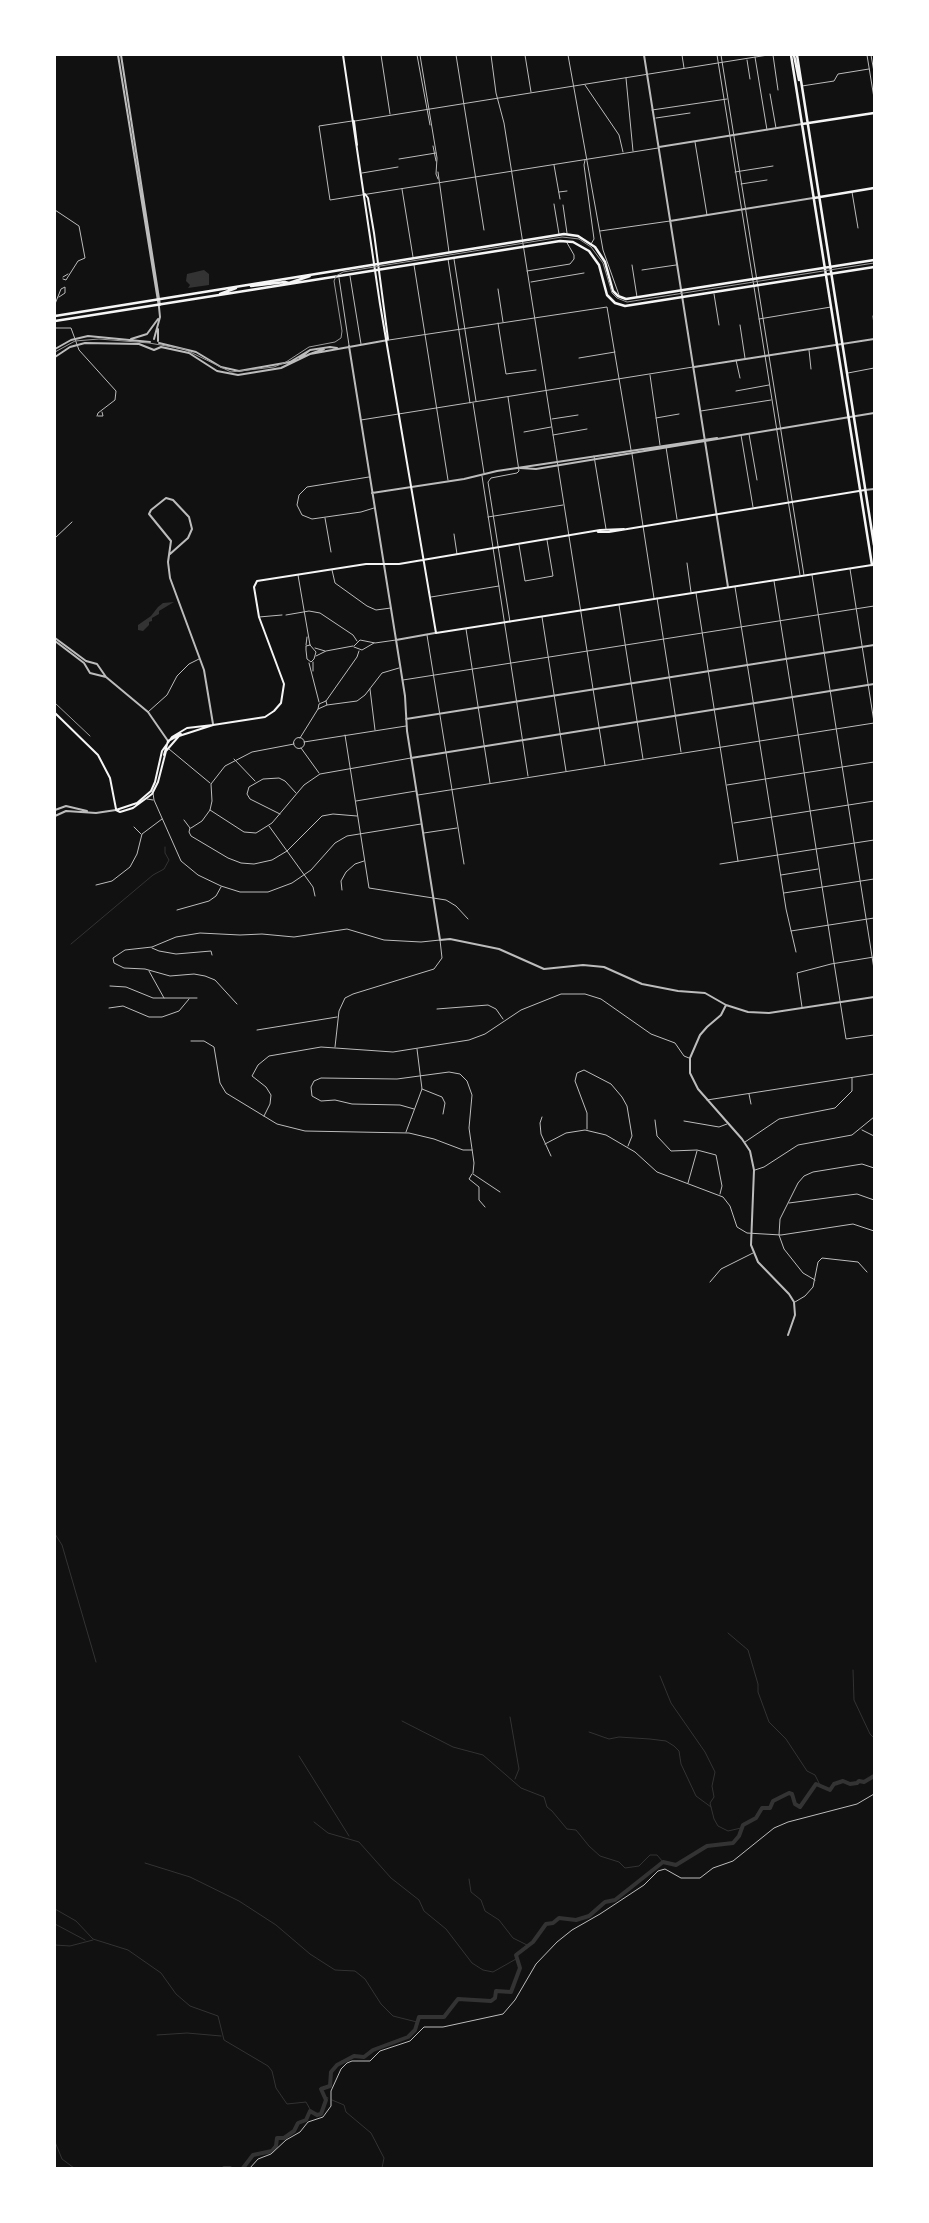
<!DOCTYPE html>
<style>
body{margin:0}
#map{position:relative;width:929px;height:2223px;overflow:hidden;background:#111;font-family:Arial,sans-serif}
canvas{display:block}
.frame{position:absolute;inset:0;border:56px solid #fff;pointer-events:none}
</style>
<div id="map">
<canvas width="929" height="2223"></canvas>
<div class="frame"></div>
</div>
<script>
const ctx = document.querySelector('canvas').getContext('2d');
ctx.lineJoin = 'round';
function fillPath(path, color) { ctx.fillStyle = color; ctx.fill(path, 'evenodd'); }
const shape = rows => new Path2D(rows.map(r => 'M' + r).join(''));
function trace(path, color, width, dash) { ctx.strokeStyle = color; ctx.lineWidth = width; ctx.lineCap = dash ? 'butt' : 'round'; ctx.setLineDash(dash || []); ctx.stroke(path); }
fillPath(shape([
 [204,270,209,274,209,285,188,288,190,285,186,281,187,274],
 [174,602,159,611,159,614,152,618,152,621,149,622,149,625,143,631,138,630,138,625,151,616,158,607,163,603]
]), '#333');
trace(shape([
 [71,944,153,875,164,869,169,860,165,853,165,847],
 [55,1534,62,1545,96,1662],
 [728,1633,748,1650,758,1684,758,1692,769,1722,786,1739,807,1771,815,1775,820,1785],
 [853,1670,854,1700,870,1734,874,1738],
 [660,1676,671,1703,705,1752,715,1772,712,1786,714,1797,710,1803,714,1819,718,1826,728,1831,741,1828],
 [510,1717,519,1769,515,1779],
 [402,1721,453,1747,483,1755,521,1788,544,1797,547,1807,552,1811,567,1829,576,1830,589,1846,600,1856,619,1862,625,1868,639,1866,650,1855,657,1855,663,1862],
 [589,1732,609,1739,619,1737,650,1739,666,1741,674,1746,679,1751,681,1764,696,1796,711,1807],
 [299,1756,349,1836],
 [314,1822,328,1833,359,1842,391,1878,419,1900,424,1911,446,1929,472,1963,483,1970,493,1972,516,1959],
 [145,1863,190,1877,239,1901,276,1925,310,1954,324,1963,335,1970,355,1971,365,1979,381,2004,393,2016,417,2022],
 [469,1879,471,1892,481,1900,485,1911,499,1920,513,1938,527,1945],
 [55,1909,76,1921,93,1939,128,1950,161,1973,176,1994,190,2006,218,2016,224,2040,268,2066,272,2071,276,2088,287,2104,306,2102,311,2111],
 [55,1924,85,1940],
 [55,1945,70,1946,93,1940],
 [157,2035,187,2033,221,2036],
 [325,2097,328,2098],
 [332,2100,344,2105,346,2112,371,2133,384,2158,382,2168],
 [55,2142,62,2159,74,2168]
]), '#333', 1);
trace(shape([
 [224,2168,230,2168],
 [243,2168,253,2155,272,2151,276,2146,277,2138,284,2138,294,2131,298,2123,306,2120,310,2111,317,2115,321,2114,326,2100,321,2089,330,2086,331,2072,337,2065,354,2056,364,2057,373,2050,408,2037,415,2030,419,2017,444,2017,458,1999,491,2001,495,1998,496,1991,511,1992,520,1968,516,1955,533,1942,546,1924,553,1923,559,1918,576,1920,589,1916,605,1902,615,1900,663,1862,676,1865,707,1846,733,1843,739,1836,743,1825,756,1818,762,1808,770,1808,773,1801,789,1793,792,1794,795,1804,800,1807,816,1784,830,1790,834,1784,843,1781,850,1784,857,1783,859,1781,864,1782,874,1776]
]), '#333', 4);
trace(shape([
 [381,55,390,114],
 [417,55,430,125],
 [420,55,437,158,436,174,438,179],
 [456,55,484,230],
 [491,55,496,93,504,123,605,765],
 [525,55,531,92],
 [540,55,543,55],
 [568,55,603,250,619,295],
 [682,55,684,68],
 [717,55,800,575],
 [721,55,804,575],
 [773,55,778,90],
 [867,55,874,98],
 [871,55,874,72],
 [755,57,767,130],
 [747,60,750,79],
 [626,78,633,151],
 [585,85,619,135,623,152],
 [802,86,834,81,838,74,869,69],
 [770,94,776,128],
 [652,110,727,99],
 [656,118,690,113],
 [352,121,319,126,330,200,658,148],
 [355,121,768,55],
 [695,142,707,215],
 [433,146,436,161],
 [399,159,436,153],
 [585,160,584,165,594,239,591,244],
 [554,165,560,199],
 [438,172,449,252],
 [735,172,773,166],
 [362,173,398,167],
 [741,184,767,180],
 [402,189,413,257],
 [559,192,567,191],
 [852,192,858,228],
 [554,204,559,234],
 [563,205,567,233],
 [55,210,79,226,85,258,78,261,66,280,63,279],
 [600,231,670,221],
 [448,259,470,403],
 [454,259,476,401],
 [414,265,448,480],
 [632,265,637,297],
 [642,270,676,265],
 [527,271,570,264,574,259,574,255,566,241],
 [350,276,361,344],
 [63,277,68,274],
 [339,278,349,345],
 [531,282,584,273],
 [498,289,503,322],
 [714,294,719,325],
 [55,304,61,289,65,287,65,293,59,297],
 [55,311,56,316],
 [873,316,874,325],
 [759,319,831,307],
 [498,323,506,374,536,370],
 [740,325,745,358],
 [55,328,71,328,79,350,116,391,115,400,98,413,97,416],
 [389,340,607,307,631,450],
 [809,350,811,369],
 [579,358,615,352],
 [736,360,740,378],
 [848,373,874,368],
 [650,375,660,445],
 [736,391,769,385],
 [508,397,519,471,517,473,491,478,488,482,510,622],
 [473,403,484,473],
 [701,411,771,400],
 [98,416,103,416,102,412],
 [656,418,679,414],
 [552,419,578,415],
 [361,420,693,367],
 [524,432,551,427],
 [749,434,757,480],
 [553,435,587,429],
 [741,435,753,507],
 [666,447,677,519],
 [632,454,654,598],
 [594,456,606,529],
 [482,476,528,776],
 [369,477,307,487,299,495,297,505,302,515,312,519,361,512,374,508],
 [488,517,563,505],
 [325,518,331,552],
 [454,534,457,554],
 [55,538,72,522],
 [519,545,525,581,553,576,547,540],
 [687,563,691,592],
 [850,569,874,722],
 [332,570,335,583,367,606,376,610,391,608],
 [298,575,310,645],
 [812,575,874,969],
 [774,581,846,1039,874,1035],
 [735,587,786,909,796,952],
 [696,593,738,861],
 [431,597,499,586],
 [657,598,681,752],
 [619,605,643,759],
 [286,615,309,611,320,613,353,635,357,641],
 [259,617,282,615],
 [542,617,566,771],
 [466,629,490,783],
 [427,635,464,864],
 [306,645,307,637],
 [310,645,316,652,314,659,311,662,307,659,306,650,306,646,310,645],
 [354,646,360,640,375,643,396,640],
 [354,647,362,650,374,643],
 [315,648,325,651],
 [316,656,326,651,353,646],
 [309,663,319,702],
 [313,671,313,662],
 [403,680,874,606],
 [370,689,375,730],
 [327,705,357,701,365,695,382,673,399,668],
 [318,709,319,704,326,701,357,657,359,651],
 [148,712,167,695,177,676,189,664,199,659],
 [345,735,369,888,446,900,456,906,468,919],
 '293.5 743a5.5 5.5 0 1 1 11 0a5.5 5.5 0 1 1-11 0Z',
 [300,738,318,709,327,705,326,701],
 [304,742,406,726],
 [301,748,319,773],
 [169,749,210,783],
 [234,759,255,781],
 [727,785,874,762],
 [153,793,154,800,181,861,198,875,221,886,240,892,268,892,292,883,311,870,335,843,347,836,421,824],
 [418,795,874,723],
 [147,799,153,800],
 [356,801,416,791],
 [210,810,244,832,256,833,272,823,304,785,320,774,411,758],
 [280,814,250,799,247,794,249,787,263,779,279,778,285,781,296,793],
 [184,820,190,828],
 [734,823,874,801],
 [269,826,313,887,315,896],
 [134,827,141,834],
 [190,828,189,832,191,836,228,858,241,863,254,864,272,860,287,851,322,816,333,814,357,816],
 [191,828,202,821,210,810,212,801,211,784,225,766,252,752,294,744],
 [424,833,457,828],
 [720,864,874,840],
 [781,875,818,869],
 [96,885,112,881,130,867,137,854,142,834,162,819],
 [342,890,341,881,346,872,355,864,364,861],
 [784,893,874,879],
 [177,910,209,901,216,896,221,887],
 [791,931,874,918],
 [152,948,159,951,176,954,211,951,212,955],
 [149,971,164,998],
 [110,986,126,987,153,998,197,998],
 [237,1004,215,980,205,976,194,974,170,976,145,969,124,968,114,963,113,958,125,950,152,947,176,937,200,933,240,935,262,934,294,937,347,929,384,940,421,942,440,940,442,958,434,969,353,994,345,998,339,1011,335,1047],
 [802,1007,797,973,831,964,874,957],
 [109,1008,123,1006,149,1017,162,1017,179,1011,189,999],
 [437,1009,488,1005,496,1009,503,1019],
 [257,1030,337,1017],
 [191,1041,204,1041,214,1047,220,1083,226,1093,277,1124,305,1131,409,1133,434,1139,463,1150,472,1150],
 [422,1089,442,1097,445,1103,443,1114],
 [749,1094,751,1104],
 [707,1100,874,1074],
 [414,1109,400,1105,352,1104,335,1100,321,1101,312,1096,311,1087,314,1081,321,1078,397,1079,449,1072,460,1074,467,1081,472,1095,469,1128,474,1163,473,1173],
 [264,1116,270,1104,271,1095,266,1087,252,1076,258,1065,269,1056,321,1047,393,1052,469,1040,485,1034,521,1010,561,994,585,994,601,999,651,1034,675,1043,684,1056,689,1058],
 [542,1117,540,1123,541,1134,551,1156],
 [655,1120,657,1136,671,1151,697,1150,716,1155,722,1186,720,1194],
 [684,1121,719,1127,727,1124],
 [587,1129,587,1113,575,1081,577,1073,584,1070,611,1084,622,1097,627,1106,632,1136,628,1146],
 [862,1130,874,1136],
 [406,1132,422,1089,417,1049],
 [745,1142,779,1119,835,1108,852,1091,852,1078],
 [545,1144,566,1133,585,1130,606,1135,635,1152,657,1172,723,1197,730,1206,737,1227,747,1233,781,1235,853,1224,874,1231],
 [755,1170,764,1167,798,1145,852,1135,874,1117],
 [472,1174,469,1179,479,1187,479,1200,485,1207],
 [473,1174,500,1192],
 [688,1183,697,1151],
 [789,1203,857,1194,874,1200],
 [815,1280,803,1273,784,1249,779,1235,780,1219,798,1183,804,1176,813,1172,862,1164,874,1168],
 [710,1282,721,1269,753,1253],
 [795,1302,805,1296,813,1287,818,1262,822,1258,858,1262,867,1272],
 [250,2168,258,2159,271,2154,286,2140,300,2132,308,2122,323,2117,331,2106,331,2091,341,2069,347,2063,352,2061,370,2061,380,2051,410,2041,424,2027,443,2027,503,2014,515,2000,536,1964,557,1942,572,1930,600,1914,644,1885,658,1871,665,1869,681,1878,700,1878,713,1868,733,1861,774,1828,788,1822,857,1804,874,1794]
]), '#bcbcbc', 1);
trace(shape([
 [118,55,159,307,160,317,154,339],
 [121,55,160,305],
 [644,55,728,587],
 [659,147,802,124],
 [670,221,813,198],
 [158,329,158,341],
 [131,339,147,334,158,319],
 [159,343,196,352,221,367,239,371,290,362,310,350,330,347,337,348],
 [349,346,405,696,407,731,440,940,450,939,499,949,544,969,583,965,604,967,642,984,678,991,705,993,726,1005,748,1012,769,1013,874,997],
 [55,349,71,340,88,336,150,342],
 [310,354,324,349],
 [55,357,70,347,85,343,139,344,154,350,161,347,189,353,217,371,238,375,281,368,310,354,388,340],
 [300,358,310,350],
 [694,367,874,339],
 [520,468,536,469,874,413],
 [865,490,874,489],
 [372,493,464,479,497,471,717,438],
 [170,554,188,538,192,529,189,517,173,500,166,498,151,510,149,514,171,541,168,562,170,578,204,670,213,724],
 [55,638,86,661,97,664,106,677,148,712,168,741],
 [396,640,435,633],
 [55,641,84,663,90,673,106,677],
 [406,719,874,645],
 [411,758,874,684],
 [55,810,66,806,87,811],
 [55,816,66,811,96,813,116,810],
 [726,1005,721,1015,707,1027,700,1035,690,1058,690,1073,698,1089,742,1139,750,1151,754,1170,751,1245,758,1262,789,1294,794,1302,795,1315,788,1335]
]), '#bcbcbc', 2);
trace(shape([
 [343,55,380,304,436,633,872,565],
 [354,121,357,145],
 [365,194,368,198,374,233,388,339],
 [598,532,609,532,865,490],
 [55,713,98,755,110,778,116,809],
 [164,755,168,741,181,734],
 [116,810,120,812,133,808,152,794,158,782,166,751,179,736,213,725,265,717,274,711,281,703,284,684,259,617,254,587,257,581,366,564,399,564,600,530,624,529],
 [116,810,137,803,151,791,155,782,162,751,172,737,187,728,213,725]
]), '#f5f5f5', 2);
trace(shape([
 [791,55,872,565,874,564],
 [794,55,799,80],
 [797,55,874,545],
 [802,124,874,113],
 [814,198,874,188],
 [251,286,285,282,289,283,310,276],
 [220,294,236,288],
 [55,316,564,234,578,236,595,247,605,262,613,291,618,296,626,299,874,260],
 [55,321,560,241,573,242,589,251,599,265,607,295,615,303,625,306,874,267]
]), '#f5f5f5', 2.5);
trace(shape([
 [55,352,75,341,99,339,149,343,184,349,231,372,274,367,286,362,309,347,335,342,341,338,342,331,334,281,336,276,343,272,562,237,579,239,591,247,603,263,612,293,617,298,627,302,874,263],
 [55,703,90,736]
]), '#9a9a9a', 1);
</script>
